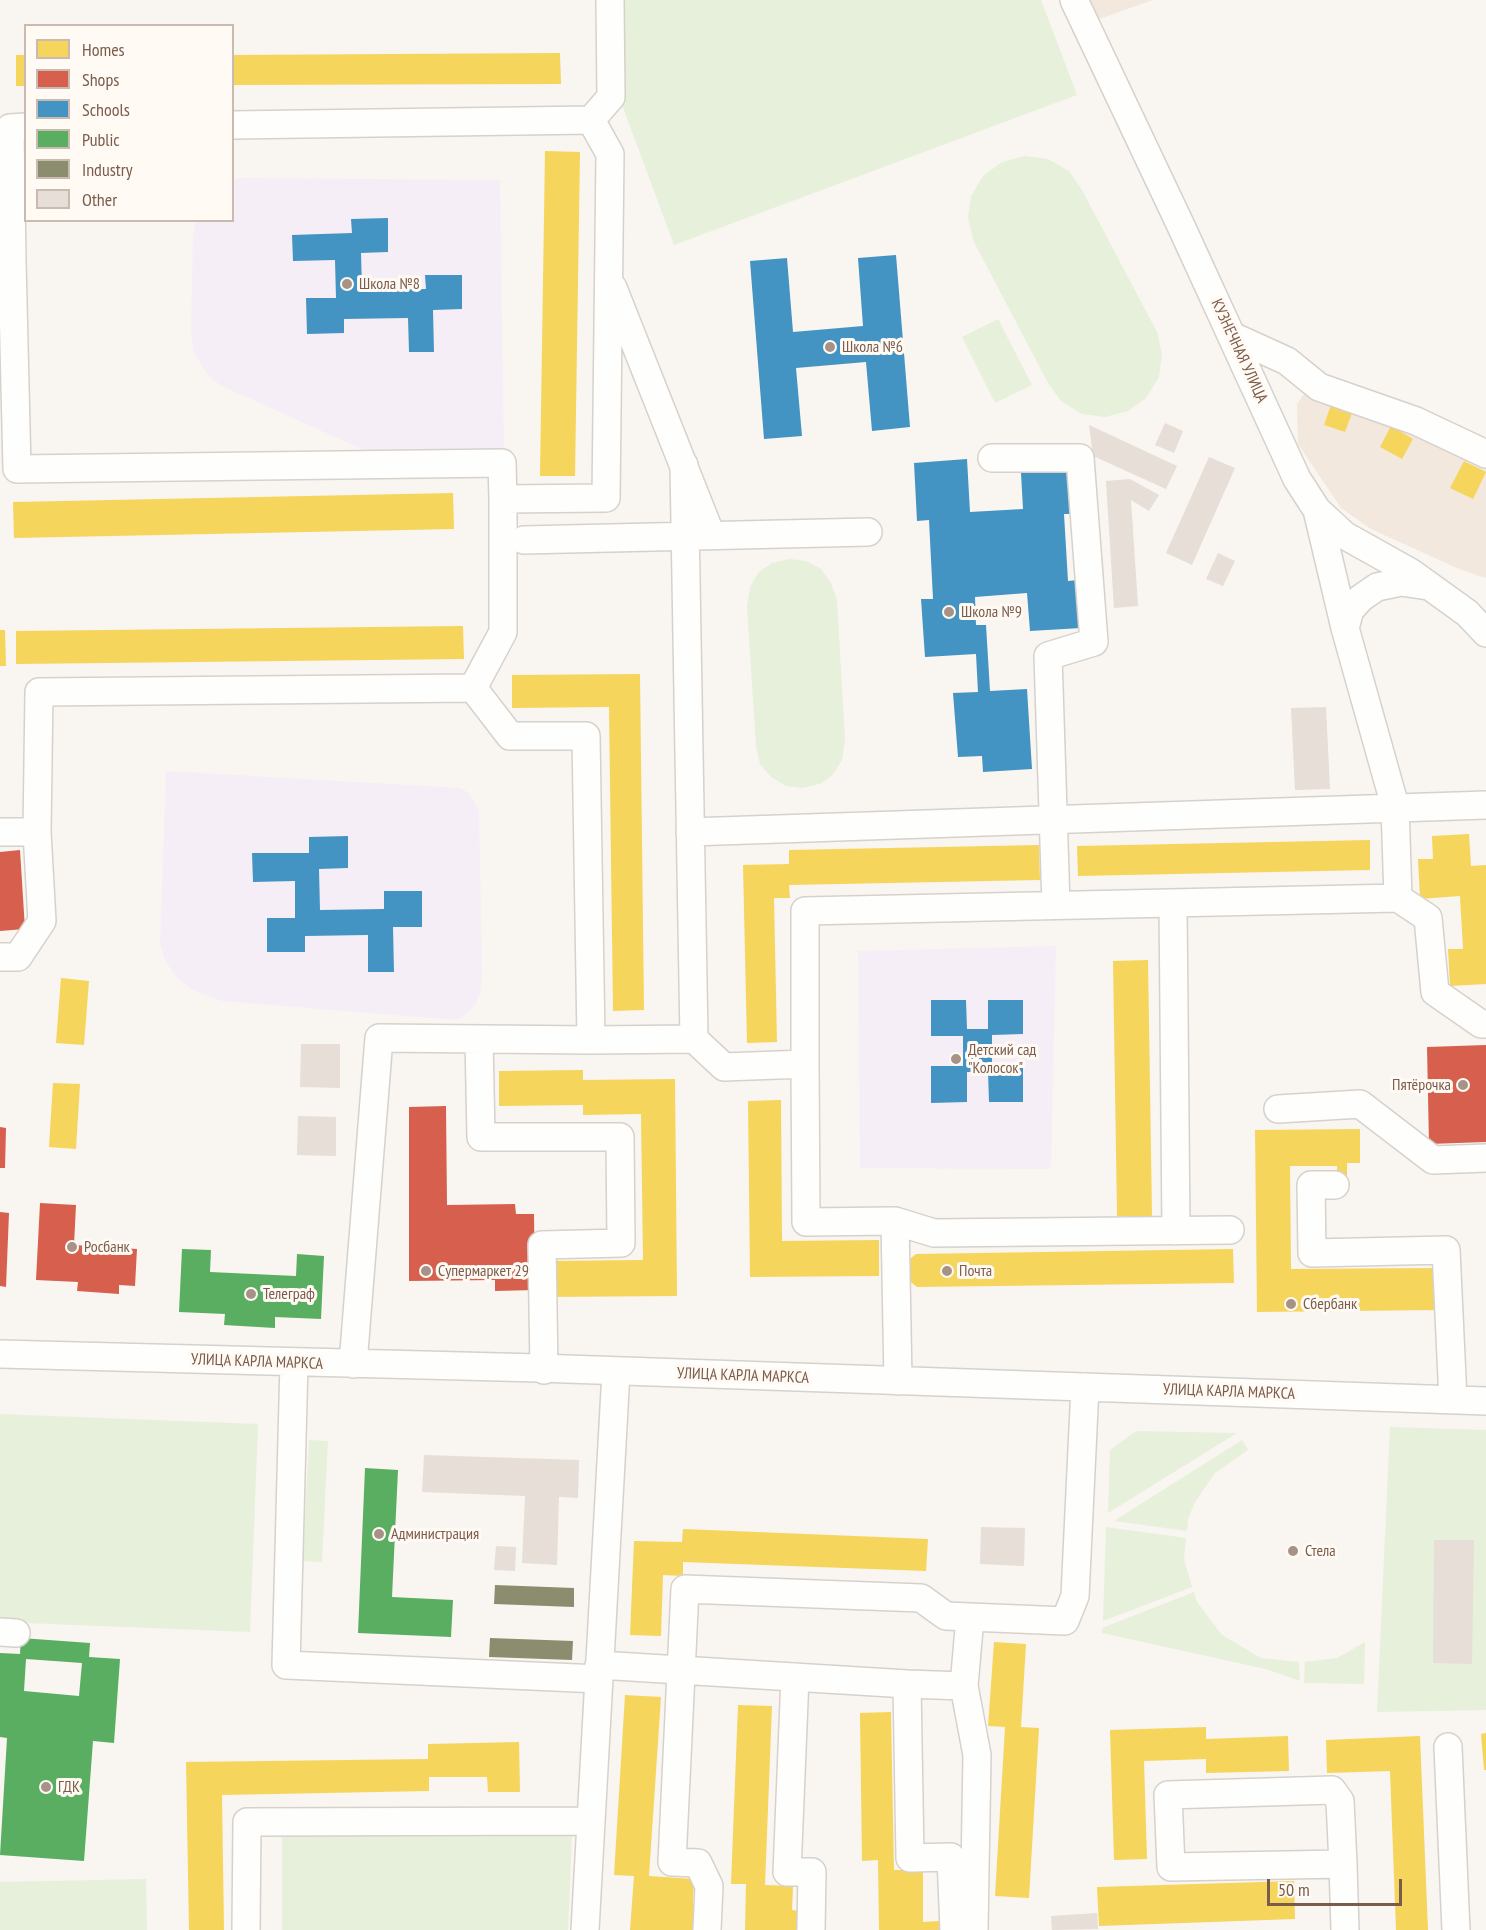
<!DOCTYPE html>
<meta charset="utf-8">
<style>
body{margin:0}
#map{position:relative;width:1486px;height:1930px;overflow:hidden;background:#f9f5f0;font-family:"PT Sans Narrow",sans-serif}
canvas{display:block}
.legend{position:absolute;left:24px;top:24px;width:210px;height:198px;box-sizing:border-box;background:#fffaf3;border:2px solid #cabbb1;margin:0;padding:8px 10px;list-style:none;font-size:18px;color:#7a5c4d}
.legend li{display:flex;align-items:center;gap:12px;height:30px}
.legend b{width:30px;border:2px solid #cabbb1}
.scale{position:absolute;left:1267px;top:1879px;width:135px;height:27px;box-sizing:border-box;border:3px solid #7a5c4d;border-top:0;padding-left:8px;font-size:18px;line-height:21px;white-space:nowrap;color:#7a5c4d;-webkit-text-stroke:4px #fffaf3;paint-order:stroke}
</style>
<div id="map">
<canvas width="1486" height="1930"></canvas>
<ul class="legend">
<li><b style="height:16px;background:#f6d55c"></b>Homes</li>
<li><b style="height:16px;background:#d6604d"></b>Shops</li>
<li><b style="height:16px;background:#4393c3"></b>Schools</li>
<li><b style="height:16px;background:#5aae61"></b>Public</li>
<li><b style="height:16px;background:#8c8c6e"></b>Industry</li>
<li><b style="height:16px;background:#e6ded7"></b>Other</li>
</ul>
<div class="scale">50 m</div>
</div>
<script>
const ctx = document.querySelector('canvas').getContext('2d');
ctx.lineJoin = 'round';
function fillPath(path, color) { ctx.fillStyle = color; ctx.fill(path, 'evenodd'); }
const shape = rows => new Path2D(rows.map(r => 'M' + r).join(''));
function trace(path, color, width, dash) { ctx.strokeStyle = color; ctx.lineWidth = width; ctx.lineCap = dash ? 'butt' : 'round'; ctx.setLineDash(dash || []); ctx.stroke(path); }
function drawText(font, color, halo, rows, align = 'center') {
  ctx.font = font + ' "PT Sans Narrow",sans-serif'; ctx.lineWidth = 6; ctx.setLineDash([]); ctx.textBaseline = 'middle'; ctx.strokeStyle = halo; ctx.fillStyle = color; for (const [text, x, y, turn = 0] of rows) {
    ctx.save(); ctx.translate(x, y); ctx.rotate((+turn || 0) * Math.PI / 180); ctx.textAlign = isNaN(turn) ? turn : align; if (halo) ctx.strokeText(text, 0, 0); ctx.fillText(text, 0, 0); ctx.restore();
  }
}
fillPath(shape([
 [1089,0,1153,0,1096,20],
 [1306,391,1486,460,1486,578,1459,569,1371,529,1341,508,1298,444,1297,404]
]), '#f2e8de');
fillPath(shape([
 [238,178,500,180,504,454,377,456,222,386,209,377,194,353,191,332,193,236,195,221,232,220,233,180],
 [166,771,459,788,466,791,472,797,479,811,482,975,480,993,476,1003,467,1014,456,1020,222,1001,194,991,178,979,165,961,160,943],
 [1056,946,1051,1169,860,1168,858,951]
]), '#f6eef6');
fillPath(shape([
 [619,0,1041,0,1077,95,674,245,608,67],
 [1025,156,1048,159,1069,171,1082,190,1157,332,1162,354,1159,377,1146,398,1128,411,1105,417,1082,414,1061,401,1048,383,974,242,968,218,971,196,983,176,1002,162],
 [998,319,1032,385,995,403,962,337],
 [789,559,806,561,821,569,831,583,837,600,845,740,842,760,834,773,822,783,803,788,786,786,771,777,760,764,756,746,747,606,750,587,758,573,772,563],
 [0,1414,258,1424,250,1632,0,1622],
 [1390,1427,1486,1430,1486,1710,1377,1712],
 [1136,1431,1237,1433,1108,1513,1110,1450],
 [309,1440,328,1441,322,1562,303,1561],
 [1242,1440,1248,1450,1215,1473,1195,1502,1188,1519,1187,1531,1114,1521],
 [1106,1527,1186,1538,1184,1559,1192,1587,1103,1621],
 [1194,1592,1197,1602,1222,1635,1261,1658,1299,1662,1300,1681,1266,1669,1102,1633,1102,1628],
 [1365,1642,1364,1684,1304,1683,1305,1662,1337,1658],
 [282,1833,572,1833,568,1930,282,1930],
 [146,1879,147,1930,0,1930,0,1882]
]), '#e7f0db');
fillPath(shape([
 [560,53,561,84,232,85,232,55],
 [16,55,26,55,26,86,16,86],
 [545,151,580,152,575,476,540,476],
 [1331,405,1352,413,1345,432,1324,425],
 [1391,426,1413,439,1402,459,1380,447],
 [1464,461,1486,472,1473,499,1450,488],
 [453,493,454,529,14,538,13,502],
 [463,626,464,659,16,664,16,631],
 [0,630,5,630,6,666,0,666],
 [640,674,644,1010,613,1011,609,707,512,708,512,675],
 [1469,834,1471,866,1486,865,1486,984,1450,986,1448,949,1463,949,1460,896,1420,899,1418,859,1433,859,1432,836],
 [1370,840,1370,870,1078,876,1077,846],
 [1039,845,1040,880,789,885,790,898,774,898,777,1042,747,1043,743,865,789,864,789,850],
 [1148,960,1152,1216,1117,1216,1113,961],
 [61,978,89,981,84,1045,56,1043],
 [583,1070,583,1080,675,1079,677,1296,548,1297,548,1261,643,1260,641,1114,583,1115,583,1105,499,1106,499,1071],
 [53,1083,80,1084,76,1149,49,1147],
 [781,1100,782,1241,879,1240,879,1276,750,1277,748,1101],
 [1360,1129,1360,1163,1347,1163,1347,1179,1337,1179,1337,1166,1290,1166,1291,1269,1438,1268,1438,1310,1257,1312,1255,1130],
 [1233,1249,1234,1283,917,1287,907,1279,907,1261,916,1254],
 [683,1529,928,1539,926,1571,683,1562,683,1576,663,1575,661,1636,630,1635,634,1541,682,1542],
 [994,1642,1026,1644,1021,1727,1039,1728,1029,1898,995,1896,1005,1727,988,1726],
 [625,1695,661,1697,649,1876,694,1879,693,1904,701,1904,700,1930,630,1930,634,1876,614,1875],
 [738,1705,772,1706,765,1885,793,1886,792,1910,798,1911,798,1930,745,1930,746,1884,731,1884],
 [891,1712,894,1870,923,1870,923,1922,939,1921,939,1930,879,1930,878,1860,862,1861,860,1713],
 [1206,1727,1206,1739,1288,1736,1289,1771,1206,1773,1206,1759,1144,1761,1147,1859,1114,1860,1110,1730],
 [1486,1733,1486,1770,1484,1770,1481,1734],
 [1420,1736,1428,1930,1396,1930,1390,1771,1327,1773,1326,1740],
 [519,1742,520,1792,488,1792,487,1777,429,1777,429,1791,222,1795,224,1930,189,1930,186,1762,428,1759,428,1744],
 [1294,1881,1295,1919,1099,1926,1097,1887]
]), '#f6d55c');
fillPath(shape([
 [20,850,25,929,0,931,0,852],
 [1486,1045,1486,1142,1429,1144,1427,1047],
 [446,1106,447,1205,515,1204,516,1214,534,1214,535,1290,495,1291,495,1280,409,1281,409,1107],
 [0,1127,6,1128,5,1168,0,1168],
 [40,1203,76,1205,74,1245,137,1249,135,1286,119,1285,119,1294,77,1291,78,1282,36,1280],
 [0,1212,9,1213,6,1287,0,1286]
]), '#d6604d');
fillPath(shape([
 [388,218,388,252,361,253,362,290,426,289,425,275,462,275,462,309,433,310,434,352,409,352,408,318,344,319,344,333,307,334,306,298,336,298,335,260,293,261,292,235,352,233,351,219],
 [896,255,910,427,872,431,866,362,796,368,802,436,764,439,750,261,787,258,793,332,863,326,858,258],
 [967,459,970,512,1023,509,1021,473,1071,470,1073,514,1064,514,1068,581,1078,580,1081,628,1030,631,1027,593,975,597,976,625,986,625,990,691,1027,689,1032,769,983,772,982,756,958,757,953,693,978,692,976,654,925,657,921,599,933,599,929,520,917,521,914,463],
 [348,836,348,868,319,869,320,910,384,909,384,891,422,891,422,927,393,927,394,972,368,972,368,935,305,936,305,952,267,952,267,918,295,918,295,881,253,882,252,853,309,853,309,837],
 [931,1000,966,1000,967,1029,988,1029,988,1000,1023,1000,1023,1034,992,1035,992,1066,1023,1066,1023,1102,989,1102,988,1072,967,1072,967,1102,931,1103,931,1066,963,1066,963,1036,931,1036]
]), '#4393c3');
fillPath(shape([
 [182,1249,211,1250,210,1272,296,1276,297,1254,324,1256,321,1319,275,1317,275,1328,224,1325,225,1314,179,1312],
 [365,1468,398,1470,392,1597,453,1600,451,1637,358,1633],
 [21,1638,90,1643,89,1657,120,1659,114,1743,93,1741,84,1861,0,1855,7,1738,0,1737,0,1653,20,1654],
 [26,1659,82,1663,79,1696,24,1691]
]), '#5aae61');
fillPath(shape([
 [495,1585,574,1588,574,1607,494,1604],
 [490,1638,573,1641,572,1660,489,1657]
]), '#8c8c6e');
fillPath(shape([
 [1165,423,1183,431,1174,453,1155,445],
 [1089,425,1177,466,1166,489,1093,456],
 [1209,457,1235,468,1192,565,1166,553],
 [1130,479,1159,495,1149,511,1131,500,1138,606,1114,608,1106,481],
 [1218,553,1235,561,1223,586,1206,579],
 [1326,707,1330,789,1295,790,1291,708],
 [301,1044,340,1044,340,1088,300,1087],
 [298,1116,336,1117,336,1156,297,1155],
 [424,1455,579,1460,578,1498,559,1497,557,1565,522,1563,525,1496,422,1492],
 [981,1527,1025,1528,1024,1566,980,1564],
 [1434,1540,1474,1540,1472,1664,1433,1663],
 [496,1546,516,1547,515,1571,494,1570],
 [1097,1913,1098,1929,1052,1930,1051,1916]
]), '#e6ded7');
const minor = shape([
 [1074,0,1181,226,1297,479,1317,510,1344,535,1410,572,1467,613,1486,633],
 [232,125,591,120],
 [0,261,12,261,10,128,26,127],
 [12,261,17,469,502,463,503,499,606,498,610,154,591,120,611,97,610,0],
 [613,288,711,535],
 [1232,336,1287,361,1319,387,1416,421,1486,454],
 [992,458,1080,458,1094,642,1048,656,1056,905],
 [684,465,694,1039],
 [524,540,868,532],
 [1345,628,1350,610,1361,598,1377,587,1401,582,1428,586],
 [473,688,510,736,586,736,591,1040,694,1039,724,1067,805,1064,805,911,1398,898,1395,806,1345,628,1317,510],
 [0,832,37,832,39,692,473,688,503,632,503,499],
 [690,832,1486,805],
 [1398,898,1428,918,1435,992,1481,1024,1486,1024],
 [1173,903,1176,1231],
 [0,957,18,957,42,921,37,832],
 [479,1039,481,1137,620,1137,621,1243,542,1245,544,1370],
 [805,1064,806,1222,895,1221,898,1381],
 [1278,1109,1360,1104,1433,1160,1486,1158],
 [1335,1185,1311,1185,1312,1253,1446,1250,1453,1400],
 [895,1221,934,1233,1230,1230],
 [0,1354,538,1368,1486,1401],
 [294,1363,286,1665,599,1679],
 [353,1364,379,1038,591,1040],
 [970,1617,964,1686,977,1755,974,1930],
 [0,1632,16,1633],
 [599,1665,907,1684,910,1858,951,1857,954,1930],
 [795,1677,787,1872,812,1872,811,1930],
 [907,1684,964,1686],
 [1448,1747,1456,1930],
 [1343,1864,1171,1867,1168,1795,1332,1790,1340,1801,1343,1864,1345,1930],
 [246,1930,247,1822,591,1821],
 [585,1930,616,1372],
 [707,1930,709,1886,698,1863,672,1862,685,1589,921,1598,946,1616,1065,1621,1075,1596,1085,1387]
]);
trace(minor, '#d7d1cb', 30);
trace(minor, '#fefefd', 27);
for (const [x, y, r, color] of [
 [347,284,6,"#a69286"],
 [830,347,6,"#a69286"],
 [949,612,6,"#a69286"],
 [956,1059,6,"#a69286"],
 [1463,1085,6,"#a69286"],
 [72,1247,6,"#a69286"],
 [426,1271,6,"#a69286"],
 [947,1271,6,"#a69286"],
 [251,1294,6,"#a69286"],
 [1291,1304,6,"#a69286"],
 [379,1534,6,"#a69286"],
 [1293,1551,6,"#a69286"],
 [46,1787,6,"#a69286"]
]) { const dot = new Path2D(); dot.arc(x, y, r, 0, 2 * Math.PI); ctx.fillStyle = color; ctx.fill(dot); trace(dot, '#fffaf3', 2); }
drawText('16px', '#7a5c4d', '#fffaf3', [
 ["Школа №8",359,284],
 ["Школа №6",842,347],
 ["Школа №9",961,612],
 ["Детский сад",968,1050],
 ["\"Колосок\"",968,1068],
 ["Пятёрочка",1451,1085,"right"],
 ["Росбанк",84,1247],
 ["Супермаркет 29",438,1271],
 ["Почта",959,1271],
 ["Телеграф",263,1294],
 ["Сбербанк",1303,1304],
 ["Администрация",391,1534],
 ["Стела",1305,1551],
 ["ГДК",58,1787]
], 'left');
drawText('16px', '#7a5c4d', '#fffaf3', [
 ["КУЗНЕЧНАЯ УЛИЦА",1239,351,65],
 ["УЛИЦА КАРЛА МАРКСА",257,1362,2],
 ["УЛИЦА КАРЛА МАРКСА",743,1376,2],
 ["УЛИЦА КАРЛА МАРКСА",1229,1392,2]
]);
</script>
